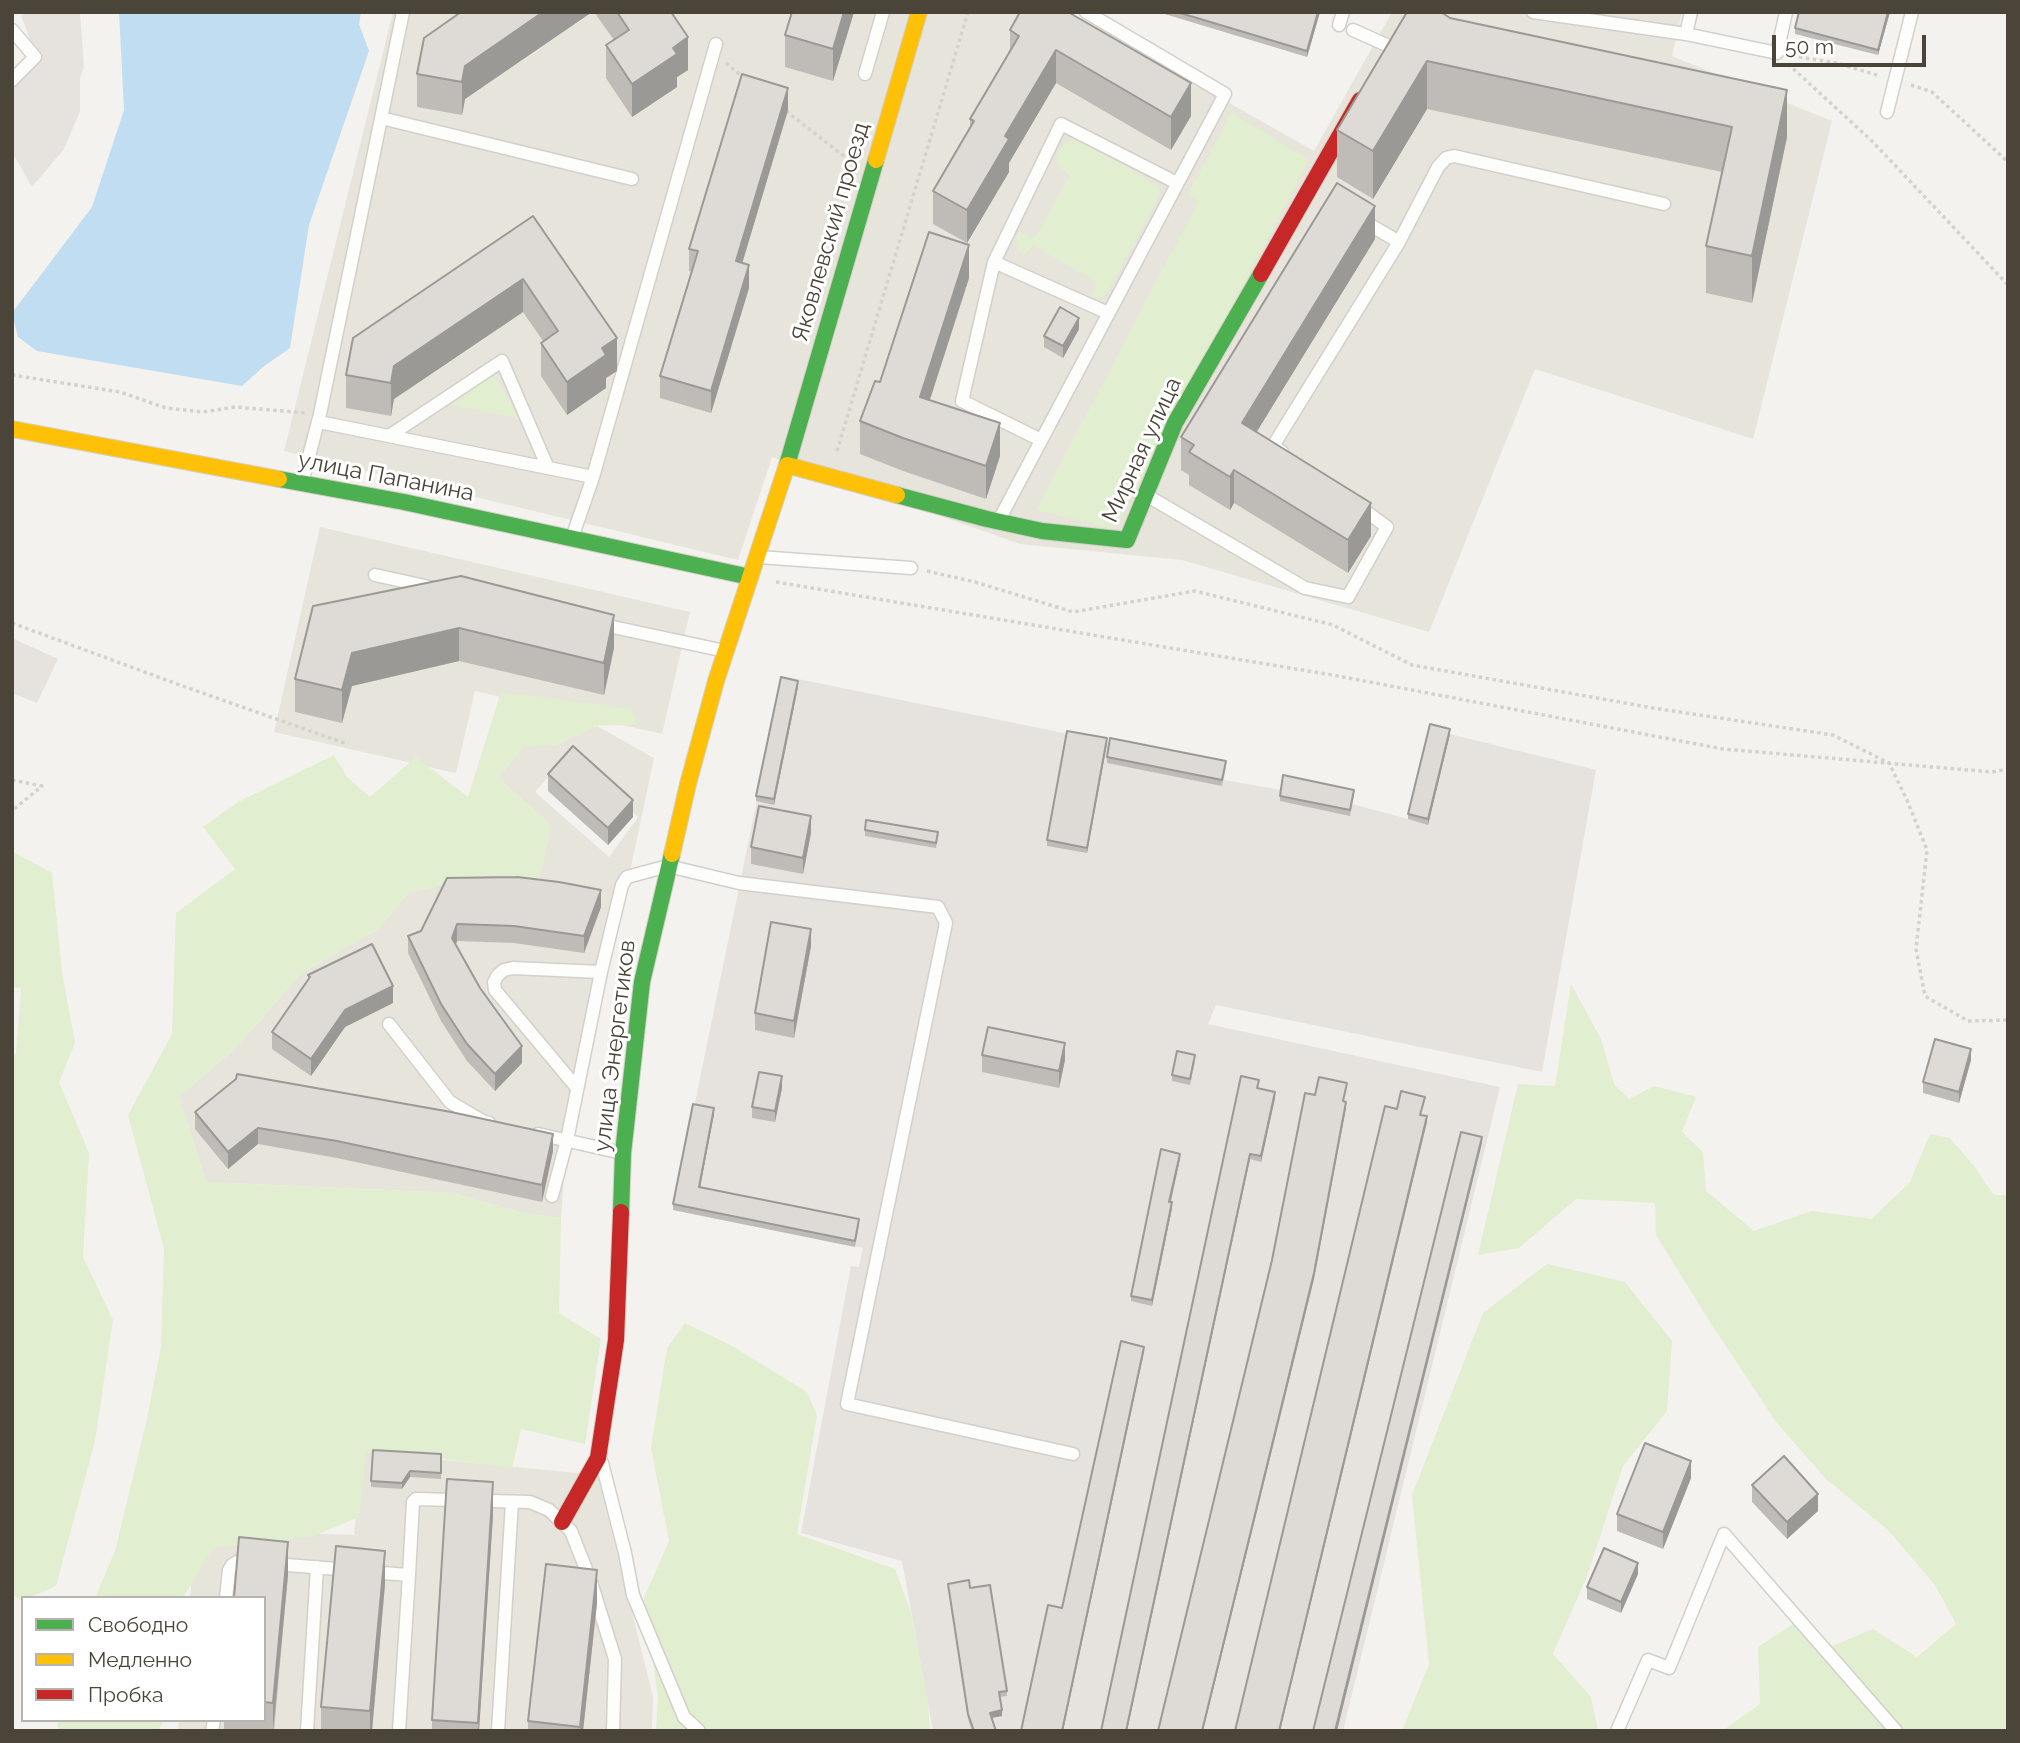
<!DOCTYPE html>
<meta charset="utf-8">
<style>
body{margin:0}
#map{position:relative;width:2020px;height:1743px;overflow:hidden;background:#f4f2ee;font-family:Raleway,sans-serif}
canvas{display:block}
.frame{position:absolute;inset:0;border:14px solid #4b4439;pointer-events:none}
.legend{position:absolute;left:21px;top:1596px;width:245px;height:126px;box-sizing:border-box;background:#fff;border:2px solid #b7b4b0;margin:0;padding:9px 12px;list-style:none;font-size:21px;color:#4b4439}
.legend li{display:flex;align-items:center;gap:14px;height:35px}
.legend b{width:35px;border:2px solid #b7b4b0}
.scale{position:absolute;left:1772px;top:35px;width:154px;height:32px;box-sizing:border-box;border:4px solid #4b4439;border-top:0;padding-left:9px;font-size:21px;line-height:24px;white-space:nowrap;color:#4b4439;-webkit-text-stroke:5px #fff;paint-order:stroke}
</style>
<div id="map">
<canvas width="2020" height="1743"></canvas>
<div class="frame"></div>
<ul class="legend">
<li><b style="height:9px;background:#4caf50"></b>Свободно</li>
<li><b style="height:9px;background:#ffc107"></b>Медленно</li>
<li><b style="height:9px;background:#c62828"></b>Пробка</li>
</ul>
<div class="scale">50 m</div>
</div>
<script>
const ctx = document.querySelector('canvas').getContext('2d');
ctx.lineJoin = 'round';
function fillPath(path, color) { ctx.fillStyle = color; ctx.fill(path, 'evenodd'); }
const shape = rows => new Path2D(rows.map(r => 'M' + r).join(''));
function trace(path, color, width, dash) { ctx.strokeStyle = color; ctx.lineWidth = width; ctx.lineCap = dash ? 'butt' : 'round'; ctx.setLineDash(dash || []); ctx.stroke(path); }
function drawText(font, color, halo, rows, align = 'center') {
  ctx.font = font + ' Raleway,sans-serif'; ctx.lineWidth = 6; ctx.setLineDash([]); ctx.textBaseline = 'middle'; ctx.strokeStyle = halo; ctx.fillStyle = color; for (const [text, x, y, turn = 0] of rows) {
    ctx.save(); ctx.translate(x, y); ctx.rotate((+turn || 0) * Math.PI / 180); ctx.textAlign = isNaN(turn) ? turn : align; if (halo) ctx.strokeText(text, 0, 0); ctx.fillText(text, 0, 0); ctx.restore();
  }
}
fillPath(shape([
 [393,12,1069,12,1314,151,1392,12,1682,12,1672,56,1832,121,1753,439,1535,369,1429,632,1182,560,1020,544,772,457,738,560,284,451],
 [320,527,690,612,662,734,475,691,456,773,274,732],
 [597,726,654,758,634,853,566,1153,561,1218,523,1213,453,1193,206,1182,179,1096,234,1050,301,973,378,929,408,893,491,874,539,881,551,825,498,778,524,746,555,745],
 [570,752,638,817,609,857,535,792],
 [362,1452,598,1475,653,1697,652,1731,178,1731,179,1720,264,1720,264,1598,190,1598,196,1529,354,1535]
]), '#e7e4dc');
fillPath(shape([
 [12,638,58,659,37,703,12,693],
 [788,677,1226,766,1224,780,1281,790,1283,781,1354,795,1352,804,1408,819,1430,729,1596,770,1542,1072,1216,1005,1208,1024,1500,1087,1343,1731,933,1731,902,1561,801,1533,851,1266,859,1267,863,1248,673,1210,781,683]
]), '#e6e2de');
fillPath(shape([
 [1231,112,1309,160,1115,529,1036,510,1198,202,1188,194],
 [1076,139,1157,185,1160,195,1108,292,1100,298,1091,297,1096,281,1033,246,1023,256,1016,245,1019,232,1034,239,1070,175,1059,167,1056,154,1065,142],
 [484,374,495,377,519,418,440,403],
 [501,692,632,709,637,724,597,726,555,745,524,747,498,778,551,825,539,881,491,874,408,893,378,929,301,973,234,1050,179,1096,206,1182,453,1193,523,1213,561,1218,559,1313,601,1339,585,1444,521,1429,512,1468,421,1456,366,1453,359,1517,311,1537,213,1548,183,1598,95,1598,115,1551,146,1423,161,1347,164,1249,128,1115,172,1034,176,913,235,869,203,827,236,803,334,755,347,777,370,797,416,757,468,797],
 [12,851,52,873,62,972,75,1043,59,1082,89,1153,83,1257,113,1320,95,1441,56,1586,28,1598,23,1598,21,1601,12,1594,12,1056,16,1053,21,988,12,987],
 [1571,984,1601,1039,1614,1084,1629,1099,1654,1086,1696,1097,1682,1132,1703,1152,1706,1191,1754,1231,1812,1211,1872,1219,1910,1182,1930,1134,1950,1138,1974,1166,1994,1195,2008,1195,2008,1731,1722,1731,1760,1704,1758,1647,1793,1624,1818,1652,1873,1629,1917,1657,1956,1624,1935,1585,1888,1530,1826,1479,1776,1422,1710,1322,1656,1235,1655,1203,1576,1199,1519,1248,1478,1255,1518,1084,1555,1086],
 [1547,1264,1625,1282,1672,1341,1667,1411,1623,1466,1587,1576,1553,1654,1591,1697,1598,1731,1402,1731,1429,1664,1412,1495,1483,1313],
 [685,1323,732,1346,807,1392,817,1415,797,1534,895,1569,911,1613,928,1701,930,1731,656,1731,658,1697,644,1598,669,1541,651,1448,667,1348],
 [58,1720,164,1720,158,1731,58,1731]
]), '#e1eecf');
fillPath(shape([
 [31,12,80,12,84,67,80,78,80,111,64,149,32,187,12,152,12,81,25,64,30,40,21,15]
]), '#e6e3df');
fillPath(shape([
 [119,12,361,12,359,24,369,51,309,225,290,348,263,367,242,386,37,351,18,337,12,313,92,207,124,110]
]), '#c0ddf1');
const lane = shape([
 [1533,12,1686,34,1777,53,1786,12],
 [1339,25,1343,12],
 [12,30,35,57,12,80],
 [1353,30,1391,47],
 [1686,34,1691,12],
 [865,74,883,12],
 [1887,112,1912,12],
 [381,118,632,179],
 [1399,242,1438,167,1446,158,1454,156,1664,204],
 [994,262,1061,124,1177,183],
 [319,422,593,477],
 [389,436,502,361,548,468],
 [1041,440,962,401,994,262,1108,313],
 [1282,452,1273,446,1399,242,1360,219],
 [303,479,320,414,403,12],
 [1146,495,1305,588,1348,597,1387,527,1360,507],
 [999,520,1225,94,1086,12],
 [573,535,593,477,716,44],
 [759,557,911,568],
 [375,575,434,588],
 [599,624,725,651],
 [389,1024,450,1102,484,1122,489,1123],
 [577,1088,495,990,494,982,498,975,504,970,513,968,601,972],
 [538,1134,622,1153],
 [552,1196,567,1140,601,972,622,885,627,877,668,866,739,883,938,907,946,923,847,1404,1073,1454],
 [602,1463,625,1553,633,1595,684,1717,699,1731],
 [274,1564,350,1570],
 [368,1572,409,1575,413,1502,416,1499,530,1502,549,1510,571,1531,591,1582,615,1659,613,1731],
 [226,1598,229,1570,232,1565,237,1562,252,1563],
 [212,1731,214,1720],
 [307,1731,317,1567],
 [399,1731,409,1575],
 [498,1731,512,1502],
 [1617,1731,1648,1660,1669,1668,1724,1534,1896,1731]
]);
const fast = shape([
 [787,465,876,160],
 [279,479,404,502,750,577],
 [897,495,987,519,1042,531,1127,540,1175,423,1261,274],
 [621,1212,623,1153,642,982,672,854]
]);
const slow = shape([
 [876,160,919,12],
 [12,429,279,479],
 [672,854,688,784,716,681,787,465,897,495]
]);
const jam = shape([
 [1261,274,1360,100],
 [562,1522,598,1458,616,1340,621,1212]
]);
trace(lane, '#d2d0cb', 15);
trace(fast, '#d3cfc5', 18);
trace(slow, '#d3cfc5', 18);
trace(jam, '#d3cfc5', 18);
trace(shape([
 [1792,56,1837,63,1880,76],
 [726,63,744,78],
 [1788,64,1872,141,2008,285],
 [1911,85,1932,92,2008,162],
 [786,111,849,160],
 [12,375,120,392,166,408,203,412,235,407,306,413],
 [837,451,968,12],
 [927,571,975,582,1073,612,1195,591,1333,625,1412,665,1653,708,1833,735,1889,763,1907,800,1927,850,1916,949,1925,996,1968,1021,2008,1020],
 [776,582,1338,676,1723,749,1992,772,2008,769],
 [12,623,177,684,347,744],
 [12,780,42,786,13,810,12,809]
]), '#d3d2cc', 3.5, [3.5, 3.5]);
trace(lane, '#fdfdfc', 12);
trace(fast, '#4caf50', 16);
trace(slow, '#ffc107', 16);
trace(jam, '#c62828', 16);
fillPath(shape([
 [461,12,592,12,465,99,462,115,417,107,417,74],
 [594,12,671,12,688,70,677,77,677,87,632,117,606,78,606,45,614,40],
 [854,12,833,81,785,67,785,35],
 [1020,12,1191,116,1171,150,1056,83,1009,163,1009,172,967,243,933,224,933,191,970,127,970,119,1010,52,1010,30],
 [1158,12,1320,12,1307,57],
 [1799,12,1890,12,1878,55,1795,34,1795,28],
 [1450,18,1787,137,1752,303,1706,293,1706,246,1722,172,1427,109,1373,199,1337,177,1337,130],
 [788,110,742,263,749,288,711,413,660,398,660,376,692,272,689,271,689,249],
 [533,216,617,371,606,378,606,388,567,415,541,376,541,343,543,341,523,312,394,399,391,416,346,408,346,375],
 [1375,239,1256,432,1371,536,1348,573,1234,503,1230,510,1189,485,1189,475,1181,470,1181,437],
 [969,278,930,400,1000,456,986,499,903,471,860,454,860,421,880,382],
 [1079,329,1063,358,1044,347,1044,336],
 [313,606,614,648,604,695,459,661,352,686,342,723,295,712,295,679],
 [798,687,774,805,756,801,756,796],
 [1450,734,1428,825,1408,819,1408,814],
 [1107,743,1087,853,1047,846,1047,840],
 [1107,757,1226,766,1222,786,1107,763],
 [548,774,633,817,608,845,548,791],
 [1354,795,1350,816,1280,801,1280,796],
 [865,830,938,838,936,848,865,836],
 [811,833,803,874,751,864,751,847],
 [447,878,601,907,584,953,514,943,457,941,456,944,522,1063,495,1091,467,1061,441,1021,408,953,408,936,421,931],
 [811,946,794,1038,755,1030,755,1013],
 [308,975,393,1003,345,1027,311,1076,272,1049,272,1032,308,979],
 [982,1055,1065,1060,1059,1088,982,1072],
 [1971,1060,1959,1103,1923,1093,1923,1082],
 [1195,1061,1190,1085,1172,1081,1172,1075],
 [236,1079,553,1151,542,1202,337,1158,258,1144,228,1169,195,1129,195,1112],
 [1259,1086,1258,1089,1275,1098,1261,1162,1250,1159,1101,1731],
 [782,1088,775,1122,752,1118,752,1107],
 [714,1114,700,1187,859,1225,855,1247,673,1210,673,1204],
 [1180,1159,1171,1202,1172,1208,1152,1306,1131,1301,1131,1296],
 [441,1454,441,1479,410,1477,402,1489,371,1487,371,1481],
 [1691,1478,1663,1549,1617,1531,1617,1514],
 [1752,1485,1818,1511,1787,1539,1752,1502],
 [493,1515,479,1731,432,1731,432,1720],
 [1638,1574,1621,1613,1587,1599,1587,1587],
 [288,1575,274,1731,224,1731,224,1720,264,1720,264,1598],
 [385,1584,372,1731,321,1731,321,1707],
 [948,1584,970,1588,1007,1691,1007,1696,1000,1697,1002,1716,992,1718,996,1731,972,1731,968,1719],
 [597,1603,583,1731,528,1731,528,1721]
]), '#bfbcb8');
fillPath(shape([
 [543,12,592,12,465,99,462,115,462,82,465,66],
 [844,12,854,12,833,81,833,49],
 [1318,12,1320,12,1307,57,1307,51],
 [1888,12,1890,12,1878,55,1878,50],
 [13,20,14,67,12,69],
 [688,37,688,70,677,77,677,87,632,117,632,84,673,48],
 [1056,50,1056,83,1009,163,1009,172,967,243,967,210,1005,136],
 [1427,61,1427,109,1373,199,1373,151],
 [1191,83,1191,116,1171,150,1171,117],
 [788,88,788,110,736,284,736,261],
 [1787,90,1787,137,1752,303,1752,256],
 [1375,206,1375,239,1242,456,1242,423],
 [969,245,969,278,920,430,920,397],
 [749,265,749,288,711,413,711,391],
 [523,279,523,312,394,399,391,416,391,383,394,366],
 [1079,318,1079,329,1063,358,1063,346],
 [617,338,617,371,606,378,606,388,567,415,567,382,602,348],
 [1000,423,1000,456,986,499,986,466],
 [1234,470,1234,503,1230,510,1230,477],
 [1371,503,1371,536,1348,573,1348,540],
 [614,615,614,648,604,695,604,663],
 [459,628,459,661,352,686,342,723,342,690,352,653],
 [798,681,798,687,774,805,774,799],
 [1450,729,1450,734,1428,825,1428,819],
 [1107,738,1107,743,1087,853,1087,848],
 [633,800,633,817,608,845,608,828],
 [811,816,811,833,803,874,803,858],
 [601,890,601,907,584,953,584,936],
 [457,924,457,941,452,955,452,938],
 [811,929,811,946,794,1038,794,1021],
 [393,986,393,1003,345,1027,311,1076,311,1059,345,1010],
 [1065,1043,1065,1060,1059,1088,1059,1071],
 [522,1046,522,1063,495,1091,495,1074],
 [1971,1049,1971,1060,1959,1103,1959,1092],
 [782,1076,782,1088,775,1122,775,1111],
 [1275,1092,1275,1098,1261,1162,1261,1156],
 [1346,1102,1346,1108,1314,1279,1203,1731,1202,1731],
 [714,1108,714,1114,699,1193,699,1187],
 [1427,1116,1427,1122,1280,1731,1279,1731],
 [258,1128,258,1144,228,1169,228,1152],
 [553,1134,553,1151,542,1202,542,1185],
 [1482,1137,1482,1143,1337,1731,1335,1731],
 [1180,1154,1180,1159,1169,1207,1169,1202],
 [1250,1154,1250,1159,1127,1731,1126,1731],
 [1172,1202,1172,1208,1152,1306,1152,1300],
 [1144,1347,1144,1352,1063,1731,1062,1731],
 [1691,1461,1691,1478,1663,1549,1663,1532],
 [410,1471,410,1477,402,1489,402,1483],
 [493,1482,493,1515,479,1731,478,1731],
 [1818,1494,1818,1511,1787,1539,1787,1522],
 [288,1542,288,1575,273,1731,273,1703],
 [385,1551,385,1584,372,1731,370,1731,370,1711],
 [1638,1563,1638,1574,1621,1613,1621,1602],
 [597,1570,597,1603,583,1731,580,1731],
 [1002,1710,1002,1716,990,1718,990,1713]
]), '#9b9996');
const building = shape([
 [461,12,543,12,465,66,462,82,417,74,424,38,461,12],
 [617,12,671,12,688,37,673,48,677,54,632,84,606,45,629,30,617,12],
 [792,12,844,12,833,49,785,35,792,12],
 [1020,12,1068,12,1191,83,1171,117,1056,50,1005,136,1009,139,967,210,933,191,974,121,970,119,1019,36,1010,30,1020,12],
 [1177,12,1318,12,1307,51,1177,12],
 [1407,12,1441,12,1450,18,1787,90,1752,256,1706,246,1732,127,1427,61,1373,151,1337,130,1407,12],
 [1799,12,1888,12,1878,50,1795,28,1799,12],
 [742,74,788,88,736,261,749,265,711,391,660,376,698,251,689,249,742,74],
 [1337,183,1375,206,1242,423,1371,503,1348,540,1234,470,1230,477,1189,452,1194,445,1181,437,1337,183],
 [533,216,617,338,602,348,606,355,567,382,541,343,558,331,523,279,394,366,391,383,346,375,353,338,533,216],
 [929,232,969,245,920,397,1000,423,986,466,903,438,860,421,875,381,880,382,929,232],
 [1060,307,1079,318,1063,346,1044,336,1060,307],
 [461,576,614,615,604,663,459,628,352,653,342,690,295,679,313,606,461,576],
 [781,677,798,681,774,799,756,796,781,677],
 [1430,724,1450,729,1428,819,1408,814,1430,724],
 [1067,731,1107,738,1087,848,1047,840,1067,731],
 [1110,738,1226,761,1222,780,1107,757,1110,738],
 [573,746,633,800,608,828,548,774,573,746],
 [1283,775,1354,790,1350,810,1280,796,1283,775],
 [759,806,811,816,803,858,751,847,759,806],
 [866,820,938,832,936,843,865,830,866,820],
 [517,877,559,882,601,890,584,936,514,926,457,924,452,938,480,988,522,1046,495,1074,467,1044,441,1004,408,936,421,931,447,878,517,877],
 [771,922,811,929,794,1021,755,1013,771,922],
 [372,944,393,986,345,1010,311,1059,272,1032,310,977,308,975,372,944],
 [988,1027,1065,1043,1059,1071,982,1055,988,1027],
 [1935,1039,1971,1049,1959,1092,1923,1082,1935,1039],
 [1177,1051,1195,1055,1190,1079,1172,1075,1177,1051],
 [759,1072,782,1076,775,1111,752,1107,759,1072],
 [237,1074,451,1112,553,1134,542,1185,337,1141,258,1128,228,1152,195,1112,236,1079,237,1074],
 [1241,1076,1259,1080,1257,1088,1275,1092,1261,1156,1250,1154,1126,1731,1101,1731,1241,1076],
 [1319,1077,1347,1083,1343,1101,1346,1102,1314,1273,1202,1731,1158,1731,1272,1260,1305,1093,1315,1095,1319,1077],
 [1401,1091,1425,1097,1420,1115,1427,1116,1279,1731,1235,1731,1385,1106,1397,1109,1401,1091],
 [693,1104,714,1108,699,1187,859,1219,855,1241,673,1204,693,1104],
 [1461,1132,1482,1137,1335,1731,1313,1731,1461,1132],
 [1161,1149,1180,1154,1169,1202,1172,1202,1152,1300,1131,1296,1161,1149],
 [1121,1341,1144,1347,1062,1731,1021,1731,1048,1605,1062,1608,1121,1341],
 [1645,1443,1691,1461,1663,1532,1617,1514,1645,1443],
 [373,1450,441,1454,441,1473,410,1471,402,1483,371,1481,373,1450],
 [1784,1456,1818,1494,1787,1522,1752,1485,1784,1456],
 [447,1479,493,1482,478,1723,432,1720,447,1479],
 [239,1537,288,1542,273,1703,264,1702,264,1598,234,1598,239,1537],
 [336,1546,385,1551,370,1711,321,1707,336,1546],
 [1604,1548,1638,1563,1621,1602,1587,1587,1604,1548],
 [546,1564,597,1570,580,1727,528,1721,546,1564],
 [969,1580,970,1588,990,1585,1007,1691,999,1692,1002,1710,990,1713,996,1731,974,1731,968,1714,948,1584,969,1580]
]);
fillPath(building, '#dedbd6');
trace(building, '#9b9996', 2);
drawText('23px', '#4b4439', '#fff', [
 ["Яковлевский проезд",831,232,-74],
 ["Мирная улица",1142,450,-65],
 ["улица Папанина",386,477,11],
 ["улица Энергетиков",615,1046,-83]
]);
</script>
